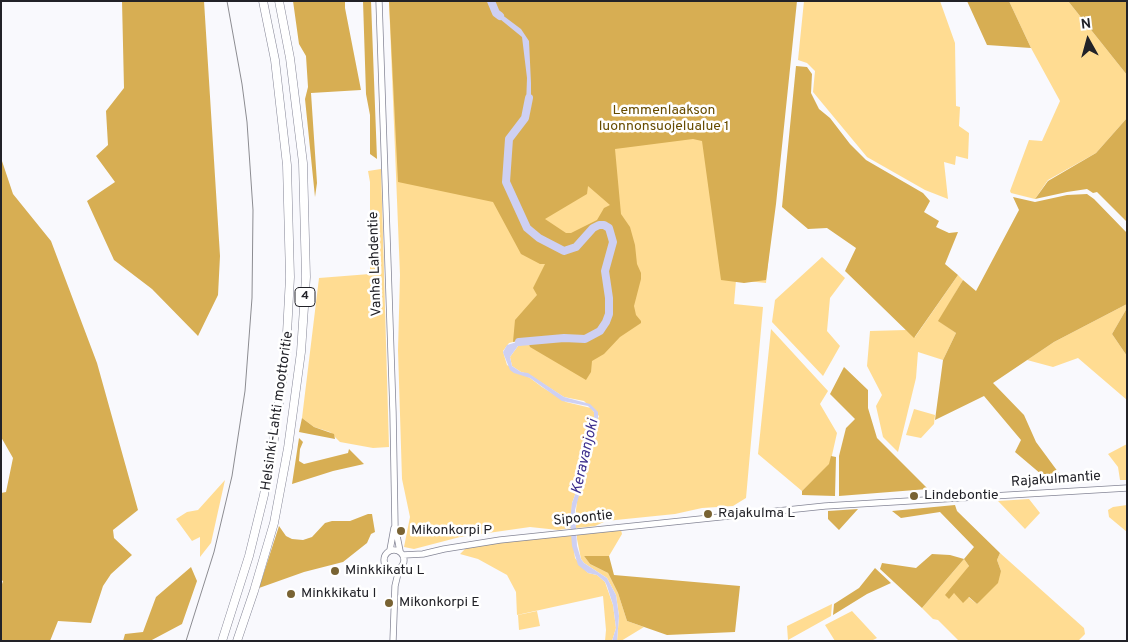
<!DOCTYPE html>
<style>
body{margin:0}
#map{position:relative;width:1128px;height:642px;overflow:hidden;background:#f9f9fd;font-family:Overpass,sans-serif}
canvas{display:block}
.frame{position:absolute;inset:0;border:2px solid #222228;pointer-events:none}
.north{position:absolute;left:1063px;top:15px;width:50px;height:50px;-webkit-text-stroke:4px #fff;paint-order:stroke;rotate:353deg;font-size:14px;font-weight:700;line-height:20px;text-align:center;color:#222228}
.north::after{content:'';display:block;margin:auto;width:18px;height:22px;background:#222228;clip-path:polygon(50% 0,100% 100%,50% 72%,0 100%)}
</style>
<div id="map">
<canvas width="1128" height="642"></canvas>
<div class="frame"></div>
<div class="north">N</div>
</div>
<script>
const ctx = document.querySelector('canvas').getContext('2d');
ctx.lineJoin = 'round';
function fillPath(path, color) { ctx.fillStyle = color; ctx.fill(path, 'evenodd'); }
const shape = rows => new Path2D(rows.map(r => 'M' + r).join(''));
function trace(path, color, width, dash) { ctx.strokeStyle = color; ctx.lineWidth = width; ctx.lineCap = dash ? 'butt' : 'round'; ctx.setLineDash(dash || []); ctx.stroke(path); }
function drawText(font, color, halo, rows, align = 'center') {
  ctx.font = font + ' Overpass,sans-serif'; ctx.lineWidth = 5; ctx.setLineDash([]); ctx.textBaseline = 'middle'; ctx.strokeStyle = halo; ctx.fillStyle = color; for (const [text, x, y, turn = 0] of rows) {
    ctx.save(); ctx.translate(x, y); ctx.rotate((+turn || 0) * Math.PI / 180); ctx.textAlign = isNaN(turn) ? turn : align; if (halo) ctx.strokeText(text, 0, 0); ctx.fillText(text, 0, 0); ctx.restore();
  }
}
fillPath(shape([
 [389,1,488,1,506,161,566,254,513,342,509,343,503,351,504,355,507,365,530,378,542,387,566,402,591,408,594,412,595,419,585,447,583,473,572,503,571,528,558,530,530,527,460,537,414,549,404,547,410,517,402,479,398,350,400,275],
 [795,1,766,283,736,280,734,304,763,307,746,498,733,506,702,508,675,514,606,521,595,526,576,528,576,510,577,501,587,467,593,433,599,416,584,401,564,397,528,374,521,372,512,366,510,357,518,346,522,345,575,246,520,208],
 [804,1,940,1,955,43,956,106,960,107,959,126,969,133,968,159,956,156,955,165,944,162,948,199,925,190,867,157,813,92,815,71,807,63,798,60],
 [1009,1,1068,1,1127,75,1127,118,1096,153,1048,180,1035,199,1011,193,1010,191,1029,140,1042,141,1060,101,1031,48],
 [381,169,389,447,373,448,340,442,330,432,314,427,302,418,319,278,370,274,370,182,368,171],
 [822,257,845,278,830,298,827,331,840,346,823,376,772,322,775,300],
 [958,275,963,280,939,321,956,333,943,360,918,352,916,378,898,452,883,437,876,406,882,395,867,366,870,331,906,330,915,337],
 [1127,304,1127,308,1112,334,1127,356,1127,400,1078,358,1053,367,1027,360,1054,342],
 [771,329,828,391,820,404,837,433,830,464,802,491,758,454],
 [914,409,935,415,934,424,921,438,906,435],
 [1127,444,1127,480,1120,480,1118,467,1108,454],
 [225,480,211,543,200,557,200,537,192,541,176,519,187,512,198,510],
 [1029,499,1040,513,1025,529,998,501],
 [1127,505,1127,532,1109,517,1108,510,1113,507],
 [621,530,622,534,609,556,584,556,590,564,608,573,618,593,627,621,644,627,621,641,617,641,619,616,616,595,607,578,584,563,581,559,577,539,577,535],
 [561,534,561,537,572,535,575,558,588,573,597,575,605,582,613,605,616,628,612,641,605,641,606,630,603,596,517,615,516,592,507,575,478,559,460,554,467,547],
 [1000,553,1084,628,1085,634,1078,641,959,641,938,620,933,619,922,608,964,559,969,566,954,593,968,597,977,604,1001,571,997,560],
 [832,604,831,616,788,640,787,626],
 [537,611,540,626,519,630,518,615],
 [852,611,877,638,871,641,835,641,825,625]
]), '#ffdc92');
fillPath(shape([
 [122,1,204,1,220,256,218,295,198,336,152,289,114,260,87,201,115,182,96,156,108,145,106,111,124,88],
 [293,1,345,1,345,8,361,90,311,93,317,183,315,197,305,99,308,87,306,56,299,44],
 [363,1,371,1,377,159,370,154,370,115,366,94],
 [389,1,797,1,776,204,766,280,744,283,721,280,702,141,693,139,615,149,621,214,630,227,635,245,637,264,641,273,641,279,634,306,636,315,641,321,641,323,620,337,604,354,592,361,591,372,586,380,530,347,527,339,513,342,515,320,537,295,533,288,545,264,540,264,521,254,493,202,398,182],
 [588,186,610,205,604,208,597,220,571,233,566,233,545,219,587,194],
 [967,1,1009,1,1031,48,987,45],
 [1068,1,1127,1,1127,75],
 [796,66,807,67,812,74,811,93,819,109,830,118,850,144,866,160,923,193,930,201,924,212,939,221,936,227,949,233,958,232,945,264,958,275,914,338,845,271,856,248,827,228,808,229,782,207],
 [1127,118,1127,222,1097,192,1093,193,1087,189,1067,192,1035,199,1048,181,1096,153],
 [1,158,13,194,51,241,97,363,138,510,113,530,114,538,132,555,111,574,103,586,91,623,58,621,50,641,1,641,1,587,3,581,1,580,1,493,6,492,13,458,1,437],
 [1087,194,1094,199,1127,233,1127,304,1054,342,993,383,1024,415,1036,442,1064,480,1048,480,1015,452,1021,440,984,396,935,420,943,360,956,333,938,321,963,280,976,291,1019,210,1013,197,1035,202,1067,195],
 [1127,308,1127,356,1112,334],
 [844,367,868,390,868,408,877,438,928,489,839,496,839,456,846,428,855,419,830,394],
 [302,418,314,427,334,434,335,439,299,432],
 [299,438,303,442,300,449,299,461,304,464,348,453,349,449,364,464,333,471,292,484],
 [831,456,836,457,835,496,802,495,802,491,829,464],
 [955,505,957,511,1000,553,997,560,1001,571,998,583,977,604,969,597,963,603,954,593,949,599,945,595,969,566,964,559,922,608,880,569,882,563,916,568,932,554,950,555,964,559,974,547,940,512,901,518,892,511],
 [858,509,839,530,828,519,828,511],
 [368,514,372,514,375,532,371,534,367,543,343,562,304,572,259,588,279,526,286,536,292,539,303,540,312,537,325,523,332,521,350,521],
 [584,556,609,556,614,575,740,586,735,632,667,635,627,621,618,593,608,573,590,564],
 [191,567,197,581,182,624,150,641,123,641,125,634,143,632,156,597],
 [875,568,891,583,867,594,833,615,834,604,859,588]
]), '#d7ae53');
fillPath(shape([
 [497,8,501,14,521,29,529,41,531,83,531,107,526,106,527,78,522,37,495,15,493,11],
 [527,339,529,343,518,346,510,357,512,366,521,372,528,373,564,397,590,404,598,412,598,422,593,433,587,467,575,510,577,546,581,559,584,563,607,578,616,595,619,616,617,641,612,641,616,628,613,605,607,586,605,582,597,575,588,573,578,565,572,546,570,521,572,503,583,473,585,447,591,429,594,423,594,412,588,406,562,401,530,378,514,373,510,370,504,355,503,352,507,345]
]), '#ced0f3');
trace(shape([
 [491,1,496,13,500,16],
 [519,342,564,338,585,339,600,331,606,322,609,314,609,298,605,271,613,242,609,228,604,225,599,225,593,228,576,247,564,251,539,238,527,228,506,182,509,139,525,118,529,98]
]), '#ced0f3', 8);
const secondary = shape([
 [379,1,393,412,395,526,400,551],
 '384 560a10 10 0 1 1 20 0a10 10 0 1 1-20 0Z',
 [390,550,394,528],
 [403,555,423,554,444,549,500,540,825,506,1127,488],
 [393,641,395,586,399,569]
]);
const motorway = shape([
 [222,641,249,556,264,495,273,446,286,352,290,277,287,165,275,60,263,1],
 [237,641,254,591,274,523,288,448,301,352,306,277,303,163,290,58,279,1]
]);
trace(secondary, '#858696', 7);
trace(motorway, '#858696', 9);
trace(secondary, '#fff', 5.5);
trace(motorway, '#fff', 8);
trace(shape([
 [186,641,214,552,232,476,245,391,252,298,253,210,247,122,242,84,227,1]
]), '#8c8c91', 1);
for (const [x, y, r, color] of [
 [914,496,5,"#796333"],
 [708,514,5,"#796333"],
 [401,531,5,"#796333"],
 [335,571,5,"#796333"],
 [291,594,5,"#796333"],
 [389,603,5,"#796333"]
]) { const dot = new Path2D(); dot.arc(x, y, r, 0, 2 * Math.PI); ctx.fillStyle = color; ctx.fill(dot); trace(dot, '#fff', 2); }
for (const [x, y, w] of [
 [305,297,20]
]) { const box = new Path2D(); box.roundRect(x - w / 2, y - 9.5, w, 19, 4); ctx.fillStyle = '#fff'; ctx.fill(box); trace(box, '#222228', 1); }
drawText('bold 12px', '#222228', null, [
 ["4",305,297]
]);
drawText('14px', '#674c00', '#fff', [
 ["Lemmenlaakson",664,111],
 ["luonnonsuojelualue 1",664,127]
]);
drawText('14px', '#222228', '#fff', [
 ["Vanha Lahdentie",376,264,-92],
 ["Helsinki-Lahti moottoritie",278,411,-82],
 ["Rajakulmantie",1056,480,-4],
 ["Sipoontie",583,519,-6]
]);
drawText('14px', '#222228', '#fff', [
 ["Lindebontie",924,496],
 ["Rajakulma L",718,514],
 ["Mikonkorpi P",411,531],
 ["Minkkikatu L",345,571],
 ["Minkkikatu I",301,594],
 ["Mikonkorpi E",399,603]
], 'left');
drawText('italic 15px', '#3c2f8d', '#fff', [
 ["Keravanjoki",586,457,-77]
]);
</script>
